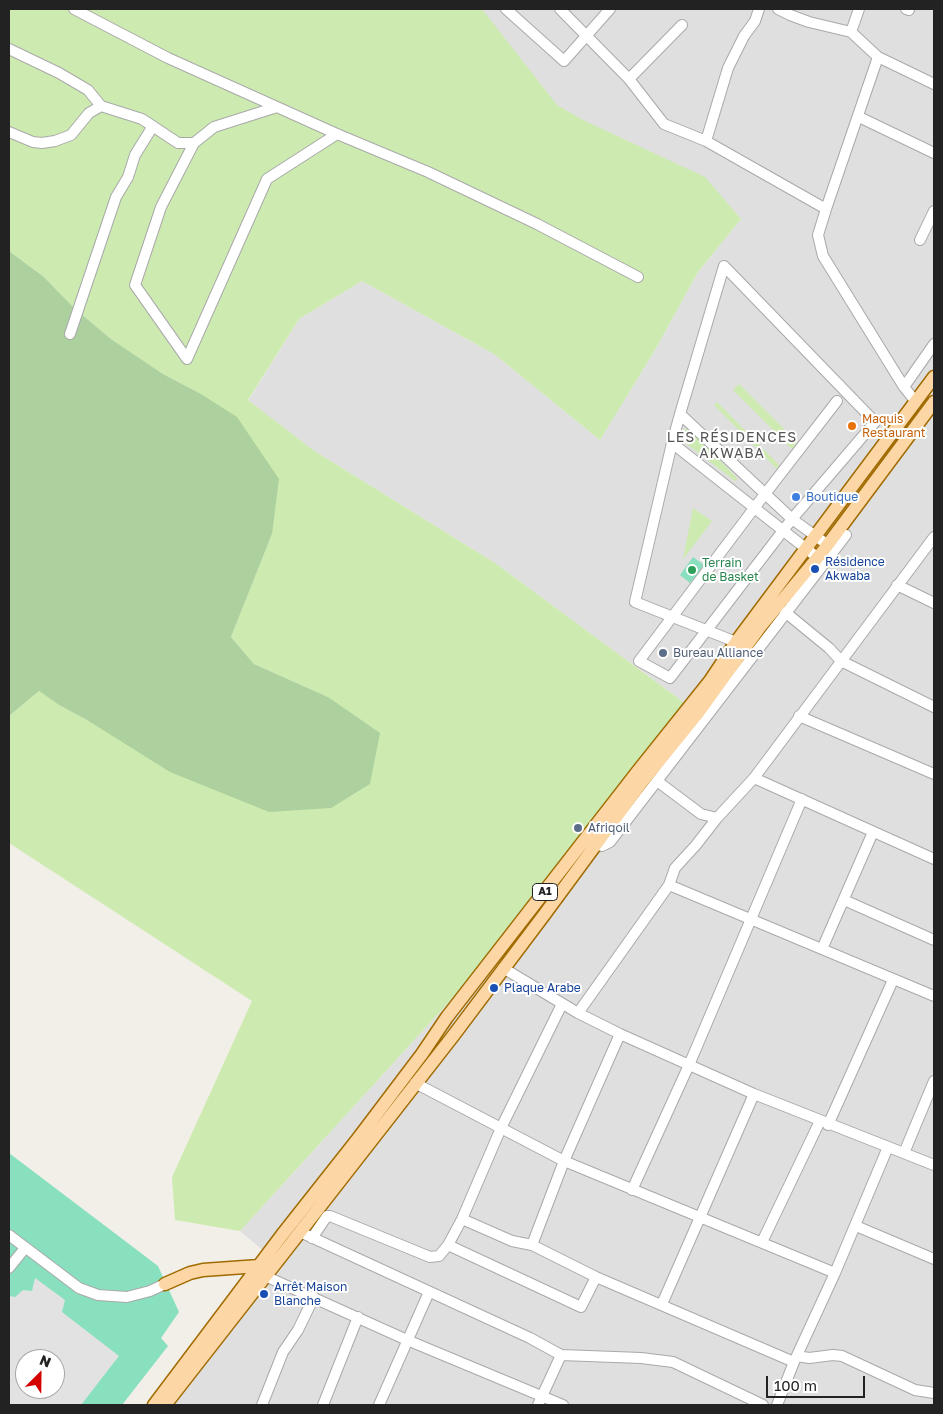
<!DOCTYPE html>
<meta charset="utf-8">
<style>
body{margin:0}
#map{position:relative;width:943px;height:1414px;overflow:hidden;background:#f2efe9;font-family:"Golos Text",sans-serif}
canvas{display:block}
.frame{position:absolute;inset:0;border:10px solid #222;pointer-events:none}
.north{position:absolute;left:15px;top:1349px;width:50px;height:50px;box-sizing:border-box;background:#fff;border:1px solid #a7a7a7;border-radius:50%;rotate:23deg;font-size:14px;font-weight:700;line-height:20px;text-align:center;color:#222}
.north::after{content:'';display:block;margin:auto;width:18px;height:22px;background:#d40000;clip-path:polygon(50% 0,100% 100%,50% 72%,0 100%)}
.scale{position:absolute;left:766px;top:1376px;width:99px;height:22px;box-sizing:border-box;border:2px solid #222;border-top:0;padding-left:6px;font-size:15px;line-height:18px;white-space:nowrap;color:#222;-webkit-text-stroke:4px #fff;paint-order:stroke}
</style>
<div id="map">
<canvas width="943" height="1414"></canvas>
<div class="frame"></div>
<div class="north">N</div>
<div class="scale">100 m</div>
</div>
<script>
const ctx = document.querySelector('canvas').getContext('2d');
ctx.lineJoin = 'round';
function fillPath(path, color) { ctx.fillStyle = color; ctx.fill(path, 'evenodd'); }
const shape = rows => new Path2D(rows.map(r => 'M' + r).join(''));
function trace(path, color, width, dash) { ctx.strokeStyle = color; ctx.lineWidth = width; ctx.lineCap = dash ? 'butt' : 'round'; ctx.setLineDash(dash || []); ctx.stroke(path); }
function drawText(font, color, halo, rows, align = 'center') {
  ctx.font = font + ' "Golos Text",sans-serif'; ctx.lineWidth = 4; ctx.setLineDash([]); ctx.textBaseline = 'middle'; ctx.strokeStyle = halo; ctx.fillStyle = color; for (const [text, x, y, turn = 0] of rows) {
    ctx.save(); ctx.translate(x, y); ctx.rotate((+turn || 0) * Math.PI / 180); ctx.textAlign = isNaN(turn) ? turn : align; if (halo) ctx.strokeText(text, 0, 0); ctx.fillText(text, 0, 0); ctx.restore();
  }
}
fillPath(shape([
 [481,9,934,9,934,1405,169,1405,283,1267,240,1231,511,934,690,707,495,563,313,450,248,401,299,319,362,281,494,354,600,440,655,350,698,272,740,220,558,116]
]), '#e0dfdf');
fillPath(shape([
 [9,9,482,9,557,105,581,119,705,177,741,219,698,272,655,350,600,440,494,354,362,281,299,319,248,400,313,450,495,563,690,707,511,934,240,1231,175,1220,172,1177,252,1001,9,843,9,716,39,691,59,705,87,720,328,697,254,664,231,637,272,534,201,394,163,374,111,339,74,308,44,277,9,251],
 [739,384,797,442,792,449,733,390],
 [717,402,779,465,777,469,714,405],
 [686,426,737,478,737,480,735,481,683,441],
 [693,508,712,521,683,559]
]), '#cdebb0');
fillPath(shape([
 [9,251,44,277,74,308,111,339,163,374,201,394,237,417,279,479,272,534,231,637,254,664,328,697,380,733,370,784,331,808,269,812,170,772,87,720,59,705,39,691,9,716]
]), '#add19e');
fillPath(shape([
 [693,557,704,565,690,583,680,575],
 [9,1153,158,1266,179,1312,161,1338,168,1346,122,1405,9,1405],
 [25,1359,55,1359,55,1389,25,1389]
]), '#88e0be');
fillPath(shape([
 [35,1278,65,1300,62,1312,119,1356,81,1405,9,1405,9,1296,15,1297,23,1290,32,1291],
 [25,1359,55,1359,55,1389,25,1389]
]), '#e2e2e2');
const minor = shape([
 [74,9,168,58,337,134,428,172,537,224,638,277],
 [506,9,564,61,610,9],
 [560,9,629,79,664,124,706,141,826,209,818,235,823,256,904,387,916,402],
 [778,9,790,15,809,22,851,32],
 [859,9,851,32,878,57,934,84],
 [906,9,909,10],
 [9,49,59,73,88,90,101,106,142,119,178,143,194,143,214,127,277,107],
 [629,79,682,25],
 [859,117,934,153],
 [9,132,33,142,42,143,55,141,71,135,89,113,101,106],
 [706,141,728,68,744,36,755,21,759,9],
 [194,143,161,207,135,285,187,359,267,179,337,134],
 [826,209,878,57],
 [920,240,934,211],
 [70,334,116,197,128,177,135,155,153,126],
 [904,387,934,344],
 [680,414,724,266,875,422,792,519,670,678,639,661,755,507,837,401],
 [672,443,635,602,736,642],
 [818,558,672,443,680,414,792,519,828,545],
 [897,585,934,603],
 [785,612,829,648,841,661,934,707],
 [799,716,934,774],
 [754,778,934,859],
 [657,781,701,814,717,818],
 [595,844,602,846,610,842,846,535],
 [669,885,934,996],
 [844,900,934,940],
 [822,949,873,832],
 [503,968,578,1013,620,1034,754,1094,934,1165],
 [578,1013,669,885,675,868,696,845,717,818,754,778,934,537],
 [415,1083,564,1161,835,1273],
 [828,1125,893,980],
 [904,1153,934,1081],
 [632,1190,689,1065,802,799],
 [462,1219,512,1241,532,1245,596,1277,794,1362],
 [856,1226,934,1259],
 [300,1232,530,1338,561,1355,641,1358,673,1362,763,1405],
 [9,1235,79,1288,98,1295,127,1297,150,1291,165,1284],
 [312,1238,327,1216,330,1216,430,1257,439,1256,448,1245,462,1219,501,1128,562,1004],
 [762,1242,820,1121],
 [448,1245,581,1307,596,1277],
 [532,1245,564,1161,620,1034],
 [9,1268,25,1248],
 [265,1276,407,1340,563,1405],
 [662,1304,754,1094],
 [797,1356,809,1358,833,1355,842,1356,915,1390,934,1393],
 [262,1405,283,1352,298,1330,314,1297],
 [323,1405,358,1317],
 [379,1405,429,1292],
 [538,1405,561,1355],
 [777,1405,794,1362,835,1273,888,1147]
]);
const major = shape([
 [165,1284,190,1273,203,1270,259,1266],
 [154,1405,282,1235,357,1140,422,1054,447,1017,638,771,710,681,736,642,934,377],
 [165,1405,453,1036,544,915,642,782,698,713,760,627,823,551,934,402]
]);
trace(minor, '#a9a9a9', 12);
trace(major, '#a06b00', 15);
trace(minor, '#fff', 10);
trace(major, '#fcd6a4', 12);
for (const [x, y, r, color] of [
 [852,426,5,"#e8710a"],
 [796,497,5,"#3f7fe0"],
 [815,569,5,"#1a4fb4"],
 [692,570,5,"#2e9e5b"],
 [663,653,5,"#5c6f8a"],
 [578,828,5,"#5c6f8a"],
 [494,988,5,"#1a4fb4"],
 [264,1294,5,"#1a4fb4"]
]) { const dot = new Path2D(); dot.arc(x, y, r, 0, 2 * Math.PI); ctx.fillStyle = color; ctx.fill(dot); trace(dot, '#fff', 2); }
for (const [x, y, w] of [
 [545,892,25]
]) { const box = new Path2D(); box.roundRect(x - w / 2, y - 8.5, w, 17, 4); ctx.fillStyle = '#fff'; ctx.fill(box); trace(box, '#222', 1); }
drawText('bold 11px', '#222', null, [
 ["A1",545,892]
]);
drawText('12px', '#c56008', '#fff', [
 ["Maquis",862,419],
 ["Restaurant",862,433]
], 'left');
drawText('12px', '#366cbe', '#fff', [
 ["Boutique",806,497]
], 'left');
drawText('12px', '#164399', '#fff', [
 ["Résidence",825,562],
 ["Akwaba",825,576],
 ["Plaque Arabe",504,988],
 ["Arrêt Maison",274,1287],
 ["Blanche",274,1301]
], 'left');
drawText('12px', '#27864d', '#fff', [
 ["Terrain",702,563],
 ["de Basket",702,577]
], 'left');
drawText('12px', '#4e5e75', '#fff', [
 ["Bureau Alliance",673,653],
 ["Afriqoil",588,828]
], 'left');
ctx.letterSpacing = '1px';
drawText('14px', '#555', '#fff', [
 ["LES RÉSIDENCES",732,438],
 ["AKWABA",732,454]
]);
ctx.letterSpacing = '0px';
</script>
